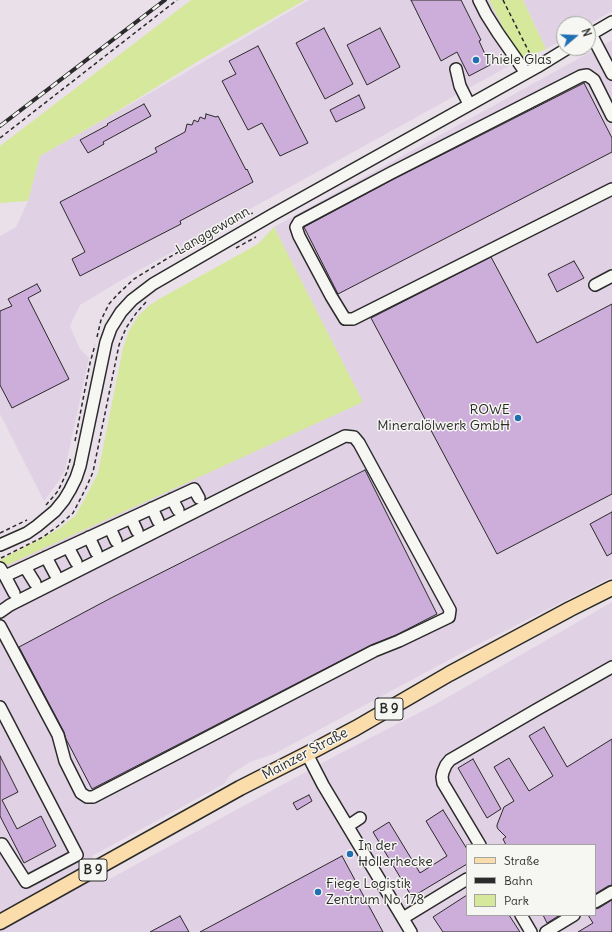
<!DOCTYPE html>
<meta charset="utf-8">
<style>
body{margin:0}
#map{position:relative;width:612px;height:932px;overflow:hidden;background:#eae0ea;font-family:Delius,sans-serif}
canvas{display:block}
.legend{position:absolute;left:466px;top:844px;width:130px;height:72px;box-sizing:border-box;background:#f6f6f2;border:1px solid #a5a5a2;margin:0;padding:5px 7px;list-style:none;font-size:12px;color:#2b2b2b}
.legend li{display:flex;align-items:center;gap:8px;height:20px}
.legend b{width:20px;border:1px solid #a5a5a2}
.north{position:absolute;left:556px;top:16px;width:40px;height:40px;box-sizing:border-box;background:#f6f6f2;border:1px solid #a5a5a2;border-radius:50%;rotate:71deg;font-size:11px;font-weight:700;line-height:16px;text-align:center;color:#2b2b2b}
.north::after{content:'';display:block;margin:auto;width:14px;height:18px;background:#1f6fb2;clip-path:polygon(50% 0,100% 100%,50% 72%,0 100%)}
</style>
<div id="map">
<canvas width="612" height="932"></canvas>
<ul class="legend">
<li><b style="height:5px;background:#faddab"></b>Straße</li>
<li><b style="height:5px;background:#2b2b2b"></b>Bahn</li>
<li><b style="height:11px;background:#d5e89c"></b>Park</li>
</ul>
<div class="north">N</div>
</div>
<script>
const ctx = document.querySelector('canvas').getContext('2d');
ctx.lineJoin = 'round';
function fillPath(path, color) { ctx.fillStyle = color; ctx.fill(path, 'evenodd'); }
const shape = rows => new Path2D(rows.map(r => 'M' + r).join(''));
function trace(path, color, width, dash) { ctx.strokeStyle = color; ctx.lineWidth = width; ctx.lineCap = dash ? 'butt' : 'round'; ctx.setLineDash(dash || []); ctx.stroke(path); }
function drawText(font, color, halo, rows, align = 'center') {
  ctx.font = font + ' Delius,sans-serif'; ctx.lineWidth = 3; ctx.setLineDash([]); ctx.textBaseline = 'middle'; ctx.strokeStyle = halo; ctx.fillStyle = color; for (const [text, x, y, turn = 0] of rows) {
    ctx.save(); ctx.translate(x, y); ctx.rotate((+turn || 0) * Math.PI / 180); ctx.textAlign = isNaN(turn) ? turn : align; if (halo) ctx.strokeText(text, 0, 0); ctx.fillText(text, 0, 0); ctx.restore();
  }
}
fillPath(shape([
 [309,0,489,0,520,60,125,278,80,305,70,326,80,349,89,358,68,455,65,470,58,482,44,501,0,414,0,236,16,227,28,201,40,156,152,92],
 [523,0,612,0,612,11,588,25,588,24,564,24,564,39,546,49],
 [612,40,612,577,471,648,274,754,250,762,230,775,224,784,92,856,104,882,335,756,436,704,612,602,612,932,0,932,0,561,3,566,362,402,274,227],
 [467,845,595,845,595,915,467,915]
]), '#e1d1e5');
fillPath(shape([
 [191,0,305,0,200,60,108,117,40,156,28,201,0,203,0,146],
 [489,0,523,0,546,49,520,60],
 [274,227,363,402,3,567,0,560,59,529,76,515,90,489,98,473,123,348,129,331,139,315,150,305,161,298,258,244]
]), '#d5e89c');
const building = shape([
 [411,0,461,0,481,40,479,41,490,65,469,76,457,52,441,61,411,0],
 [324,28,353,84,325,99,296,43,324,28],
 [380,28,400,67,367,85,347,45,380,28],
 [258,46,308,143,280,156,262,123,248,130,222,81,236,74,229,61,258,46],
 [584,83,612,138,612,152,338,294,304,227,394,179,584,83],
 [359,95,365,108,336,122,330,110,359,95],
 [144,104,151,116,103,142,104,144,88,153,80,140,108,125,107,124,144,104],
 [206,114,216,117,218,116,246,170,247,169,253,182,180,221,181,224,80,276,72,259,85,252,60,202,157,152,155,148,185,132,187,124,192,125,194,120,198,122,200,117,205,119,206,114],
 [491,257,537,343,612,304,612,494,497,554,371,318,491,257],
 [574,261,584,278,557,292,548,274,574,261],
 [37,284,41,291,28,298,69,379,12,408,0,385,0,311,12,306,8,299,37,284],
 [365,470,437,614,396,635,371,645,92,789,66,739,64,732,19,647,111,598,365,470],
 [612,512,612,553,607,556,590,524,612,512],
 [544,727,567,767,612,739,612,885,608,886,595,894,595,845,506,845,503,839,506,837,498,829,497,827,497,825,504,807,514,801,494,767,509,758,529,791,553,776,529,736,544,727],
 [0,756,18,792,2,800,17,829,41,816,56,846,24,863,0,816,0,756],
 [473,759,501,809,487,818,458,768,473,759],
 [309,795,312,801,297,810,293,803,309,795],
 [443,810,467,849,467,864,412,897,373,832,389,822,420,873,447,856,426,821,443,810],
 [342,856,383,932,200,932,342,856],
 [467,895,467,915,509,915,520,932,443,932,433,917,467,895],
 [612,900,612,932,578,932,593,923,588,915,595,915,595,909,599,908,612,900],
 [543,915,560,915,547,923,543,915],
 [180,916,189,932,150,932,180,916]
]);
fillPath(building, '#cdadd9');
trace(building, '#2b2b2b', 1);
const minor = shape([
 [479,0,486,14,498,33,526,73],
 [591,34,612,74],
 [588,36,612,22],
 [456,69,460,86,469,104],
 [612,116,594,80,587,75,581,76,391,173,299,222,296,227,299,236,331,296,345,319,353,319,612,189],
 [595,285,612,276],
 [172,499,178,510],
 [152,508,158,521],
 [131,518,137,531],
 [110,528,116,541],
 [89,537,96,552],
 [0,545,27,533,37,526,55,511,64,500,70,490,76,478,80,466,106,342,111,328,121,312,132,300,153,284,272,215,537,67,568,48],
 [68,547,76,562],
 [46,557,55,574],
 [25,567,35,583],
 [0,568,5,576,194,489,199,498],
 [5,576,14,593],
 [0,612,10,605,345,436,354,437,359,443,450,610,449,617,399,641,374,651,93,797,87,797,81,793,65,761,58,735,0,626],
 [0,707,77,855,26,882,2,844,0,846],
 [307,754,323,785,411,932],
 [348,826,360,818],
 [480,845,443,783,442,777,443,772,446,765,450,760,536,710,612,667],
 [595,902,612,892],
 [521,915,531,932],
 [403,918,467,879],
 [546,932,574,915]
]);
const major = shape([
 [0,922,240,788,307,754,356,728,449,674,570,609,612,588]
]);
trace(minor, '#2b2b2b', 14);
trace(major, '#2b2b2b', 17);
trace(shape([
 [503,0,532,58],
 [577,51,584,48],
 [0,138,177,0],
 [236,248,256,237],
 [97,337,101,320,109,304,118,294,134,279,168,258,244,215,254,213],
 [75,441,90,363,95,345],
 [46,505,58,491,67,472,71,456],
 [0,533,27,520],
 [1,558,43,537,58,526,73,513,86,488,93,472,119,345,126,328,137,312,146,302]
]), '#2b2b2b', 1.5, [4, 3]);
trace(minor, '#f6f6f2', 11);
trace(major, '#faddab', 14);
const rail = shape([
 [0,126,165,0]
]);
trace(rail, '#2b2b2b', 4);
trace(rail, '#f6f6f2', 2.5, [8]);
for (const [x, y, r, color] of [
 [476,60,4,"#1f6fb2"],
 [518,418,4,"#1f6fb2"],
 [350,854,4,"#1f6fb2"],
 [318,892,4,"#1f6fb2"]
]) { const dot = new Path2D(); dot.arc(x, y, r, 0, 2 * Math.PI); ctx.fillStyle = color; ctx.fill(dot); trace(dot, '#f6f6f2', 1.5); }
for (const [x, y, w] of [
 [389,709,28],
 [93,870,28]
]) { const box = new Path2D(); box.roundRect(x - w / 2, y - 11, w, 22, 3); ctx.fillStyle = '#f6f6f2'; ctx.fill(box); trace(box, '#2b2b2b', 1); }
drawText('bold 13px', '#2b2b2b', null, [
 ["B 9",389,709],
 ["B 9",93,870]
]);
drawText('14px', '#2b2b2b', '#f6f6f2', [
 ["Thiele Glas",484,60],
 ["ROWE",510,410,"right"],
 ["Mineralölwerk GmbH",510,426,"right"],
 ["In der",358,846],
 ["Hollerhecke",358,862],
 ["Fiege Logistik",326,884],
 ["Zentrum No 178",326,900]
], 'left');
drawText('14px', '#2b2b2b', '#f6f6f2', [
 ["Langgewann",213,231,-30],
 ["Mainzer Straße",305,754,-28]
]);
</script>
